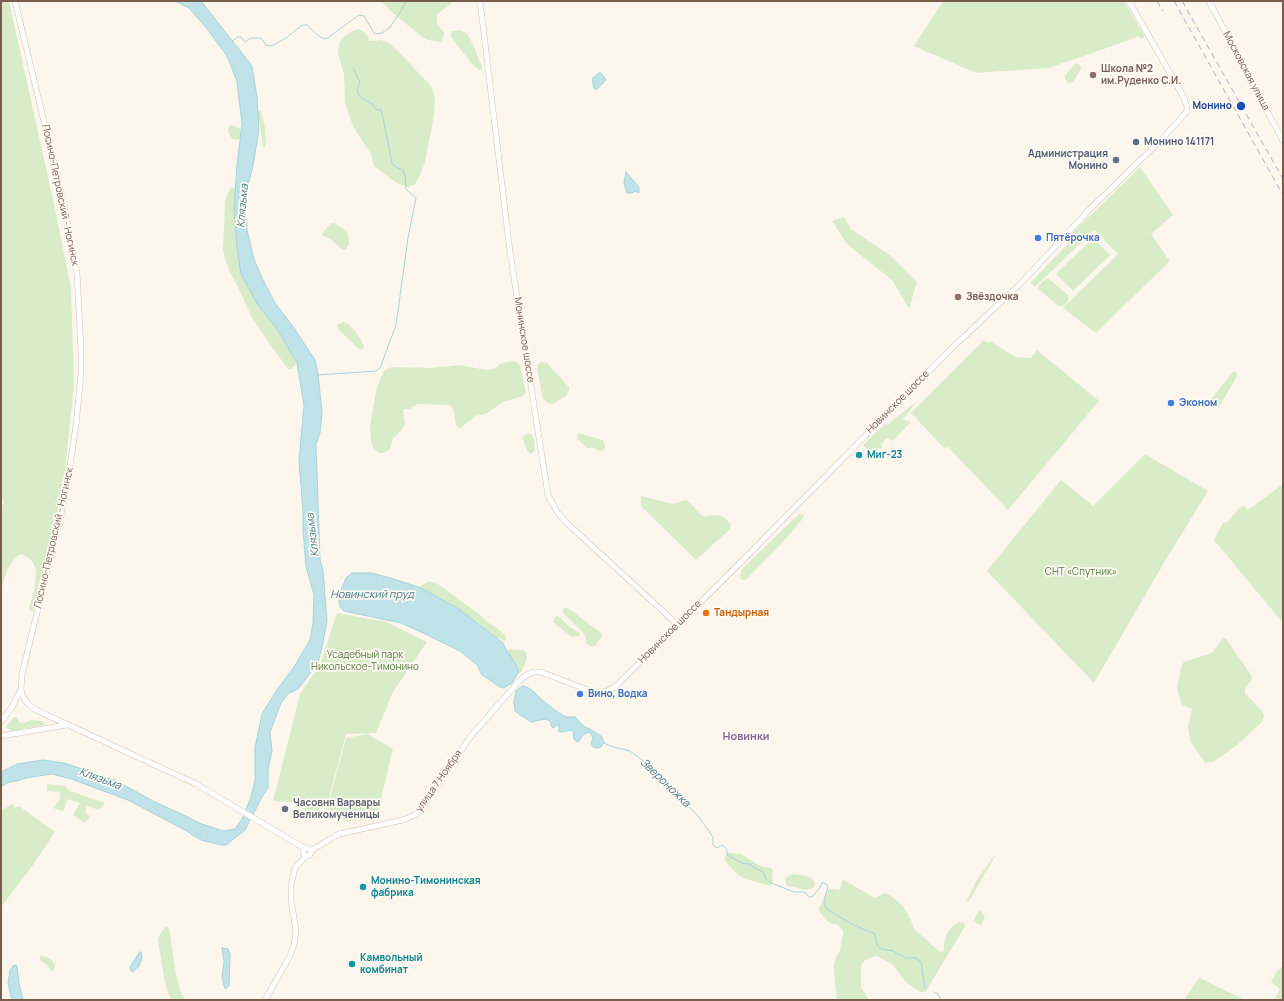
<!DOCTYPE html>
<meta charset="utf-8">
<style>
body{margin:0}
#map{position:relative;width:1284px;height:1001px;overflow:hidden;background:#fdf6ec;font-family:Manrope,sans-serif}
canvas{display:block}
.frame{position:absolute;inset:0;border:2px solid #7a5c4d;pointer-events:none}
</style>
<div id="map">
<canvas width="1284" height="1001"></canvas>
<div class="frame"></div>
</div>
<script>
const ctx = document.querySelector('canvas').getContext('2d');
ctx.lineJoin = 'round';
function fillPath(path, color) { ctx.fillStyle = color; ctx.fill(path, 'evenodd'); }
const shape = rows => new Path2D(rows.map(r => 'M' + r).join(''));
function trace(path, color, width, dash) { ctx.strokeStyle = color; ctx.lineWidth = width; ctx.lineCap = dash ? 'butt' : 'round'; ctx.setLineDash(dash || []); ctx.stroke(path); }
function drawText(font, color, halo, rows, align = 'center') {
  ctx.font = font + ' Manrope,sans-serif'; ctx.lineWidth = 3.5; ctx.setLineDash([]); ctx.textBaseline = 'middle'; ctx.strokeStyle = halo; ctx.fillStyle = color; for (const [text, x, y, turn = 0] of rows) {
    ctx.save(); ctx.translate(x, y); ctx.rotate((+turn || 0) * Math.PI / 180); ctx.textAlign = isNaN(turn) ? turn : align; if (halo) ctx.strokeText(text, 0, 0); ctx.fillText(text, 0, 0); ctx.restore();
  }
}
fillPath(shape([
 [1,1,9,1,55,209,71,288,74,386,64,481,46,562,34,609,33,611,31,611,29,608,35,586,36,569,32,561,24,555,21,554,15,557,7,571,1,590,1,508,4,503,1,497],
 [381,1,453,1,451,4,437,14,437,23,444,33,443,39,440,42,428,40,422,37,393,13],
 [943,1,1124,1,1145,37,1141,39,1139,36,1115,45,1049,68,976,73,914,46],
 [357,29,361,30,364,32,368,37,369,41,381,40,390,43,431,86,435,97,434,115,425,162,420,175,415,184,408,187,397,183,374,166,371,154,354,128,349,115,345,103,344,75,338,53,339,44,342,39,346,35],
 [459,30,466,33,470,38,482,66,482,69,480,71,472,64,453,40,451,35,452,31],
 [1075,63,1080,65,1081,69,1073,82,1070,83,1065,80,1065,76],
 [259,111,261,111,265,128,266,143,265,147,263,147,260,125,258,117,258,112],
 [231,125,237,127,241,130,240,138,238,140,232,139,228,132,229,127],
 [1140,167,1173,215,1151,234,1169,260,1169,262,1096,333,1063,308,1118,254,1094,230,1035,287,1030,283,1067,245,1067,238],
 [232,187,236,189,234,209,258,305,277,329,297,363,291,369,288,369,274,350,252,318,237,285,229,270,225,259,223,249,225,201,230,188],
 [844,217,851,229,891,256,917,282,909,309,893,281,847,244,832,221],
 [334,223,343,228,348,235,349,243,346,249,344,250,341,249,333,241,322,235,324,231,330,224],
 [1093,238,1110,255,1073,291,1056,274],
 [1046,279,1049,279,1068,295,1069,300,1063,306,1058,306,1040,290,1038,288,1039,285],
 [343,322,347,323,356,332,364,346,364,348,361,350,359,349,339,330,337,325],
 [984,340,988,343,990,341,1015,357,1031,358,1037,350,1099,401,1008,510,948,447,944,448,911,413],
 [513,361,517,362,520,365,526,392,523,396,503,402,486,414,475,416,461,428,458,427,456,425,454,412,452,407,449,405,418,404,409,409,405,409,403,411,405,424,401,431,393,438,390,449,384,453,379,453,375,450,371,442,370,426,376,391,380,380,384,371,387,369,392,367,430,368,459,365,487,370,493,369,502,363],
 [541,362,547,363,569,387,569,390,566,396,553,404,546,402,542,397,537,366],
 [1234,371,1236,372,1237,376,1219,407,1217,407,1212,403,1211,399],
 [918,400,903,419,911,422,893,441,886,438,881,445,882,448,869,451,863,445,885,424,889,425,893,420],
 [578,433,602,440,605,445,605,448,603,450,600,451,593,448,589,448,588,449,577,439],
 [528,434,531,434,534,438,535,450,531,454,528,452,522,438,525,435],
 [1145,454,1208,491,1165,561,1094,683,987,571,1061,480,1093,506],
 [1283,484,1283,623,1214,540,1223,523,1228,522,1239,508,1244,506,1248,510],
 [641,496,673,504,686,500,690,503,700,514,704,517,714,515,722,516,727,520,731,525,730,529,696,560,641,506],
 [799,514,803,514,804,517,783,542,746,580,742,580,740,577,742,569],
 [430,581,438,584,479,614,486,621,498,629,504,634,506,638,505,641,494,636,459,609,421,588,420,586],
 [564,608,568,608,601,633,602,636,595,646,591,647,586,643,585,636,583,632,566,616,563,613],
 [337,613,386,622,427,642,393,692,376,733,346,734,329,798,313,816,294,802,273,801,300,694,320,665],
 [557,616,563,620,568,626,580,633,580,636,572,637,556,625,553,621,555,617],
 [1224,638,1227,640,1251,675,1252,679,1245,689,1245,693,1263,712,1264,717,1262,722,1237,745,1213,762,1205,763,1190,741,1188,725,1192,709,1184,706,1181,703,1177,687,1182,665,1184,662,1212,653,1220,642],
 [510,649,516,650,523,650,526,653,527,657,525,664,521,672,518,673,518,669,507,651],
 [14,717,17,717,19,722,24,723,31,720,41,721,44,723,45,725,12,731,7,728,6,726],
 [367,734,393,749,376,820,345,821,327,809,346,738],
 [47,784,66,786,68,790,105,803,99,810,87,806,85,813,90,817,85,823,73,815,80,803,68,799,63,811,53,808,60,799,60,792,47,791],
 [13,804,15,808,19,806,55,832,33,865,1,907,1,810],
 [729,853,741,854,760,866,771,868,773,871,772,876,773,881,771,886,746,879,738,875,725,861,724,858],
 [994,856,995,857,994,858,969,901,966,902,978,878],
 [794,874,806,876,811,878,815,882,814,887,811,889,807,890,788,886,786,884,785,879,790,875],
 [844,880,875,898,882,894,886,893,891,896,903,906,911,920,914,929,940,952,944,951,944,943,947,933,952,927,959,922,964,923,965,925,964,928,926,991,923,992,920,992,906,982,892,964,879,957,875,956,865,960,861,965,861,987,869,1000,837,1000,834,973,834,965,836,957,840,950,843,934,843,931,838,925,830,923,826,920,819,911,819,908,829,889,833,889,838,890,840,889,842,881],
 [979,911,981,911,985,917,981,926,975,922,974,919],
 [166,926,169,928,176,974,181,993,186,1000,171,1000,165,984,158,940,160,934],
 [41,955,51,959,53,962,55,966,54,971,51,971,47,965,40,960,40,957],
 [1283,966,1283,1000,1274,1000,1280,989,1271,982,1277,971],
 [1200,978,1245,1000,1184,1000,1198,979]
]), '#d8ecc9');
const water = shape([
 [175,1,201,1,252,66,257,97,259,129,253,166,246,193,247,230,254,259,262,278,275,303,294,328,315,360,318,374,322,412,320,433,316,444,320,560,323,571,327,621,322,647,318,663,298,689,288,694,281,703,270,732,272,751,268,769,268,788,262,797,245,830,226,845,221,845,201,840,183,829,128,800,71,779,52,774,45,775,26,778,17,781,9,782,1,787,1,772,17,764,43,760,64,763,115,780,153,801,188,817,199,823,223,831,235,829,242,819,251,797,255,780,255,748,262,714,276,691,294,667,310,640,313,623,314,595,306,567,303,529,303,513,299,460,304,405,297,363,277,329,258,305,241,274,237,248,234,209,237,165,242,124,237,81,227,56,208,30,189,8,175,1],
 [599,73,601,73,606,80,596,90,594,88,592,79,599,73],
 [626,172,639,187,639,193,635,191,632,193,627,193,624,183,626,172],
 [352,573,372,573,397,580,421,588,459,609,503,643,507,651,515,663,518,669,518,673,512,683,504,688,500,687,482,675,477,665,460,651,423,633,401,623,344,611,340,607,339,600,341,590,346,578,352,573],
 [522,686,527,687,533,691,541,699,556,711,566,717,575,717,577,719,583,726,590,729,601,736,604,742,601,747,597,748,593,747,591,743,593,738,591,734,589,732,583,735,579,741,577,742,574,739,573,730,562,732,558,731,559,724,553,728,551,726,550,721,545,719,531,722,519,714,515,711,514,702,516,691,522,686],
 [222,948,228,949,230,954,229,986,225,989,222,977,224,961,222,948],
 [141,952,142,958,139,966,133,972,131,971,130,967,139,953,141,952],
 [16,965,17,967,19,983,23,1000,12,1000,8,984,10,970,13,966,16,965]
]);
fillPath(water, '#bfe3e8');
trace(water, '#a5d3da', 1);
trace(shape([
 [232,41,238,37,241,37,245,42,252,38,261,38,266,45,272,46,286,38,302,25,307,25,320,37,326,39,359,15,364,16,374,33,377,34,382,33,390,27,401,11,406,1],
 [317,375,376,371,380,368,396,325,408,238,416,198,406,189,405,176,403,170,394,166,392,163,382,113,381,110,377,110,371,103,361,98,358,93,357,89,360,83,359,80,353,68],
 [604,743,610,746,630,751,649,765,698,816,713,837,713,845,717,848,723,845,727,850,727,855,742,863,749,864,757,869,763,872,766,879,771,883,794,892,805,892,809,897,812,897,820,888,822,882,827,885,828,887,825,897,825,905,827,909,848,922,865,930,874,933,878,946,881,949,893,951,906,958,916,958,921,962,925,988],
 [934,992,938,994,941,1000]
]), '#a5d3da', 1);
const secondary = shape([
 [15,1,64,205,77,273,81,351,81,373,76,425,67,486,60,519,22,674,21,689,22,695,27,703,36,710,196,784,304,848],
 [480,1,510,252,548,495,557,512,568,524,678,625],
 [1209,1,1283,141],
 [1,722,12,707,21,689],
 [1,736,67,725],
 '303 852a4 4 0 1 1 8 0a4 4 0 1 1-8 0Z',
 [311,851,330,839,339,834,403,820,415,815,420,811,471,736,520,680,527,675,533,672,541,672,593,692,598,693,607,691,615,687,740,563,949,351,1022,282,1090,209,1160,141,1183,116,1187,111,1187,107,1184,98,1129,1],
 [265,1000,290,956,294,945,296,930,291,900,291,885,295,868,306,856]
]);
trace(secondary, '#d6c0b0', 6);
trace(secondary, '#fff', 5);
trace(shape([
 [1157,1,1163,11],
 [1174,1,1283,195],
 [1182,1,1283,179]
]), '#b9a8c9', 1, [6, 4]);
for (const [x, y, r, color] of [
 [1093,75,4,"#8d6e63"],
 [1241,106,5,"#1a4fb4"],
 [1136,142,4,"#5c6f8a"],
 [1116,160,4,"#5c6f8a"],
 [1038,238,4,"#3f7fe0"],
 [958,297,4,"#8d6e63"],
 [1171,403,4,"#3f7fe0"],
 [859,455,4,"#0f9aa8"],
 [706,613,4,"#e8710a"],
 [580,694,4,"#3f7fe0"],
 [285,809,4,"#6b7280"],
 [363,887,4,"#0f9aa8"],
 [352,964,4,"#0f9aa8"]
]) { const dot = new Path2D(); dot.arc(x, y, r, 0, 2 * Math.PI); ctx.fillStyle = color; ctx.fill(dot); trace(dot, '#fffaf3', 1.5); }
drawText('bold 10px', '#785e54', '#fffaf3', [
 ["Школа №2",1101,69],
 ["им.Руденко С.И.",1101,81],
 ["Звёздочка",966,297]
], 'left');
drawText('10px', '#7a5c4d', '#fffaf3', [
 ["Московская улица",1246,71,62],
 ["Лосино-Петровский - Ногинск",60,195,78],
 ["Монинское шоссе",524,340,81],
 ["Новинское шоссе",898,402,-45],
 ["Лосино-Петровский - Ногинск",54,538,-77],
 ["Новинское шоссе",670,632,-45],
 ["улица 7 Ноября",439,781,-55]
]);
drawText('bold 10px', '#164399', '#fffaf3', [
 ["Монино",1232,106]
], 'right');
drawText('bold 10px', '#4e5e75', '#fffaf3', [
 ["Монино 141171",1144,142],
 ["Администрация",1108,154,"right"],
 ["Монино",1108,166,"right"]
], 'left');
drawText('bold 10px', '#366cbe', '#fffaf3', [
 ["Пятёрочка",1046,238],
 ["Эконом",1179,403],
 ["Вино, Водка",588,694]
], 'left');
drawText('bold 10px', '#0d838f', '#fffaf3', [
 ["Миг-23",867,455],
 ["Монино-Тимонинская",371,881],
 ["фабрика",371,893],
 ["Камвольный",360,958],
 ["комбинат",360,970]
], 'left');
drawText('10px', '#537a41', '#fffaf3', [
 ["СНТ «Спутник»",1081,572],
 ["Усадебный парк",365,655],
 ["Никольское-Тимонино",365,667]
]);
drawText('bold 10px', '#c56008', '#fffaf3', [
 ["Тандырная",714,613]
], 'left');
drawText('bold 10px', '#5b616d', '#fffaf3', [
 ["Часовня Варвары",293,803],
 ["Великомученицы",293,815]
], 'left');
drawText('italic 11px', '#437c86', '#fffaf3', [
 ["Клязьма",243,206,-85],
 ["Клязьма",313,535,-97],
 ["Новинский пруд",372,595],
 ["Клязьма",100,779,20],
 ["Звероножка",665,783,44]
]);
drawText('bold 11px', '#846695', '#fffaf3', [
 ["Новинки",746,737]
]);
</script>
